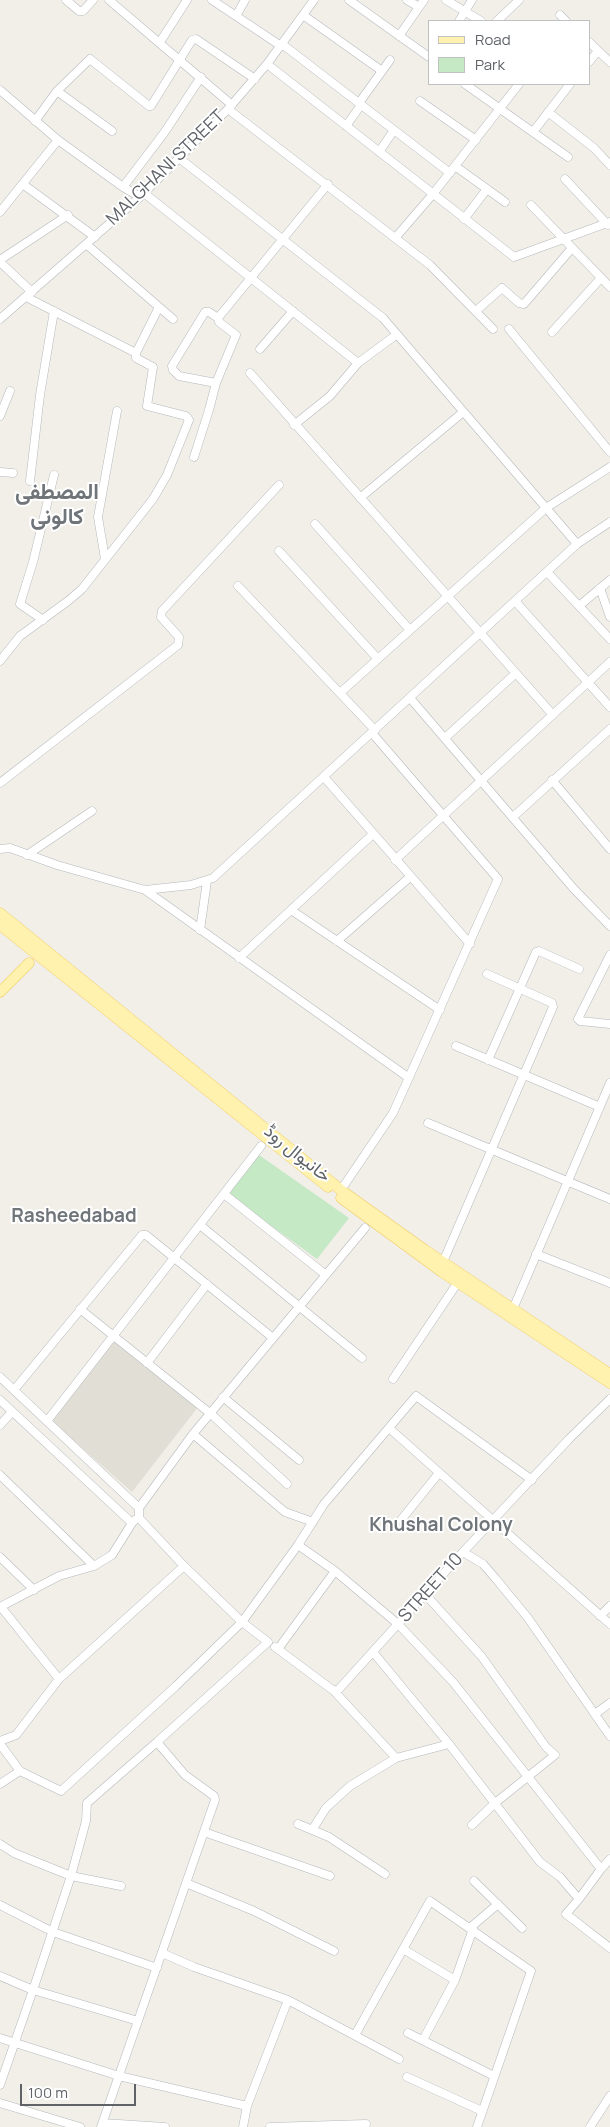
<!DOCTYPE html>
<meta charset="utf-8">
<style>
body{margin:0}
#map{position:relative;width:610px;height:2127px;overflow:hidden;background:#f1efe8;font-family:Manrope,sans-serif}
canvas{display:block}
.legend{position:absolute;left:428px;top:20px;width:162px;height:65px;box-sizing:border-box;background:#fff;border:1px solid #bfc1c3;margin:0;padding:6px 9px;list-style:none;font-size:15px;color:#5f6368}
.legend li{display:flex;align-items:center;gap:10px;height:25px}
.legend b{width:25px;border:1px solid #bfc1c3}
.scale{position:absolute;left:20px;top:2084px;width:116px;height:22px;box-sizing:border-box;border:2px solid #5f6368;border-top:0;padding-left:6px;font-size:15px;line-height:18px;white-space:nowrap;color:#5f6368;-webkit-text-stroke:4px #fff;paint-order:stroke}
</style>
<div id="map">
<canvas width="610" height="2127"></canvas>
<ul class="legend">
<li><b style="height:6px;background:#fff2af"></b>Road</li>
<li><b style="height:14px;background:#c5e8c5"></b>Park</li>
</ul>
<div class="scale">100 m</div>
</div>
<script>
const ctx = document.querySelector('canvas').getContext('2d');
ctx.lineJoin = 'round';
function fillPath(path, color) { ctx.fillStyle = color; ctx.fill(path, 'evenodd'); }
const shape = rows => new Path2D(rows.map(r => 'M' + r).join(''));
function trace(path, color, width, dash) { ctx.strokeStyle = color; ctx.lineWidth = width; ctx.lineCap = dash ? 'butt' : 'round'; ctx.setLineDash(dash || []); ctx.stroke(path); }
function drawText(font, color, halo, rows, align = 'center') {
  ctx.font = font + ' Manrope,Vazirmatn,sans-serif'; ctx.lineWidth = 4; ctx.setLineDash([]); ctx.textBaseline = 'middle'; ctx.strokeStyle = halo; ctx.fillStyle = color; for (const [text, x, y, turn = 0] of rows) {
    ctx.save(); ctx.translate(x, y); ctx.rotate((+turn || 0) * Math.PI / 180); ctx.textAlign = isNaN(turn) ? turn : align; if (halo) ctx.strokeText(text, 0, 0); ctx.fillText(text, 0, 0); ctx.restore();
  }
}
fillPath(shape([
 [108,1337,198,1407,132,1492,46,1416]
]), '#e1ded6');
fillPath(shape([
 [259,1155,349,1218,317,1259,227,1194]
]), '#c5e8c5');
const minor = shape([
 [66,0,79,11,83,11,93,0],
 [109,0,232,105],
 [212,0,281,46],
 [349,0,429,57],
 [407,0,419,7],
 [446,0,481,21],
 [303,15,382,71],
 [560,15,566,21],
 [236,16,245,0],
 [459,21,472,0],
 [497,21,519,0],
 [399,36,424,0],
 [160,42,187,0],
 [589,42,610,62],
 [282,44,450,173],
 [589,62,598,51],
 [267,64,514,257,610,222],
 [465,84,568,157],
 [0,90,58,140,123,187,140,197],
 [57,91,112,131],
 [420,101,476,140],
 [359,103,390,60],
 [228,109,430,265,493,329],
 [548,112,594,148,610,165],
 [35,121,57,91,90,59,149,106,151,106,192,40,196,39,255,79],
 [346,126,361,105],
 [533,132,570,84],
 [379,152,394,130],
 [179,158,383,318,577,544],
 [455,166,505,202],
 [565,179,608,225],
 [24,185,95,237],
 [123,187,164,133,201,77],
 [144,193,358,363],
 [531,205,610,287],
 [0,212,58,140],
 [464,219,487,189],
 [396,237,433,194,519,84],
 [86,244,173,319],
 [0,260,68,215],
 [0,262,32,292],
 [26,297,136,353],
 [476,311,502,288,519,303,524,304,572,248],
 [0,319,140,197,228,109,267,64,314,0],
 [509,329,610,452],
 [552,332,601,278],
 [260,349,293,311],
 [250,373,553,715],
 [216,383,179,376,173,370,172,366,205,312,209,312,218,318],
 [0,416,10,391],
 [294,425,330,396,358,363,396,335],
 [194,457,209,410,216,383,236,335,219,322,218,318,328,184],
 [0,472,13,473],
 [30,481,40,395,54,311],
 [360,498,462,413],
 [315,524,410,630],
 [279,551,378,659],
 [105,559,98,517,117,411],
 [547,572,610,639],
 [238,586,375,730],
 [600,588,610,617],
 [515,601,610,707],
 [579,606,610,580],
 [43,620,20,604,33,562,54,475],
 [0,661,20,636,68,601,82,589,153,499,167,475,189,420,186,416,147,406,153,367,136,358,136,353,159,307],
 [340,693,546,508,610,467],
 [410,698,574,889,610,926],
 [445,738,516,673],
 [324,777,470,944],
 [552,780,610,849],
 [0,783,178,645,179,637,161,617,162,611,279,485],
 [513,817,610,729],
 [0,849,10,848,57,865,145,890,191,885,213,878,577,544,610,522],
 [27,855,92,811],
 [395,860,610,662],
 [145,890,409,1078],
 [291,910,440,1010],
 [200,930,207,881],
 [337,941,410,877],
 [610,955,578,1019,580,1021,610,1024],
 [239,958,373,834],
 [456,1046,600,1107],
 [488,1060,536,952,539,951,579,969],
 [428,1123,610,1199],
 [341,1190,393,1113,498,879,372,733],
 [224,1194,326,1275],
 [200,1225,362,1358],
 [536,1254,610,1283],
 [443,1262,553,1007,552,1003,487,974],
 [80,1309,211,1414,287,1484],
 [513,1309,610,1083],
 [147,1363,207,1284],
 [0,1377,139,1508],
 [393,1379,458,1282],
 [14,1390,142,1235,146,1235,273,1338],
 [223,1397,299,1460],
 [0,1400,132,1523],
 [47,1421,261,1146],
 [0,1425,12,1412],
 [389,1428,610,1624],
 [193,1434,285,1512,313,1522],
 [0,1475,94,1566],
 [401,1520,439,1473],
 [298,1545,335,1571],
 [463,1552,483,1564,496,1579,528,1618,610,1736],
 [0,1557,34,1590],
 [425,1594,482,1657,546,1747,555,1755,495,1803,472,1825],
 [0,1607,59,1576,94,1566,112,1555,132,1523,135,1520],
 [1,1607,59,1679,184,1566],
 [600,1616,610,1606],
 [275,1647,334,1691,396,1758],
 [278,1649,335,1571,398,1624,453,1682,601,1869,579,1899],
 [373,1652,449,1744],
 [334,1691,339,1689,463,1552,570,1438,610,1399],
 [595,1714,610,1703],
 [0,1741,16,1735,59,1679],
 [0,1744,20,1771],
 [0,1784,20,1771,61,1791,176,1686,242,1622,298,1545,324,1504,416,1396,532,1480],
 [298,1824,329,1837,385,1874],
 [312,1830,326,1808,350,1786,396,1758,449,1744,540,1862,560,1877,579,1899,566,1914,610,1948],
 [204,1832,330,1876],
 [0,1844,14,1853,71,1876,121,1886],
 [601,1869,610,1859],
 [474,1881,522,1928],
 [186,1883,254,1911,334,1951],
 [0,1905,53,1932,157,1968],
 [471,1927,498,1904],
 [403,1949,455,1980],
 [162,1953,194,1967,288,2000],
 [0,1976,33,1990,0,2085],
 [138,2021,33,1990,71,1876,86,1821,87,1803,157,1742],
 [408,2033,494,2076],
 [355,2035,430,1901,531,1971,477,2127],
 [0,2038,119,2076,247,2106,243,2127],
 [423,2040,455,1980,473,1929],
 [407,2077,482,2111],
 [0,2103,80,2127],
 [247,2106,288,2000,399,2059],
 [103,2123,165,2127],
 [101,2127,215,1800,214,1796,185,1775,157,1742,268,1642,242,1622,184,1566,139,1518,139,1508,193,1434,365,1228],
 [270,2127,366,2124],
 [590,2127,610,2096]
]);
const major = shape([
 [0,913,341,1190,425,1250,610,1374],
 [0,925,328,1187],
 [0,992,29,963],
 [341,1198,442,1272,610,1383]
]);
trace(minor, '#b5b8bc', 9);
trace(major, '#f2c960', 11);
trace(minor, '#fff', 8);
trace(major, '#fff2af', 10);
drawText('18px', '#5f6368', '#fff', [
 ["MALGHANI STREET",166,168,-44],
 ["خانیوال روڈ",297,1154,39],
 ["STREET 10",431,1588,-48]
]);
drawText('bold 19px', '#70757a', '#fff', [
 ["Rasheedabad",74,1217],
 ["Khushal Colony",441,1526]
]);
drawText('bold 22px', '#70757a', '#fff', [
 ["المصطفی",57,493],
 ["کالونی",57,518]
]);
</script>
